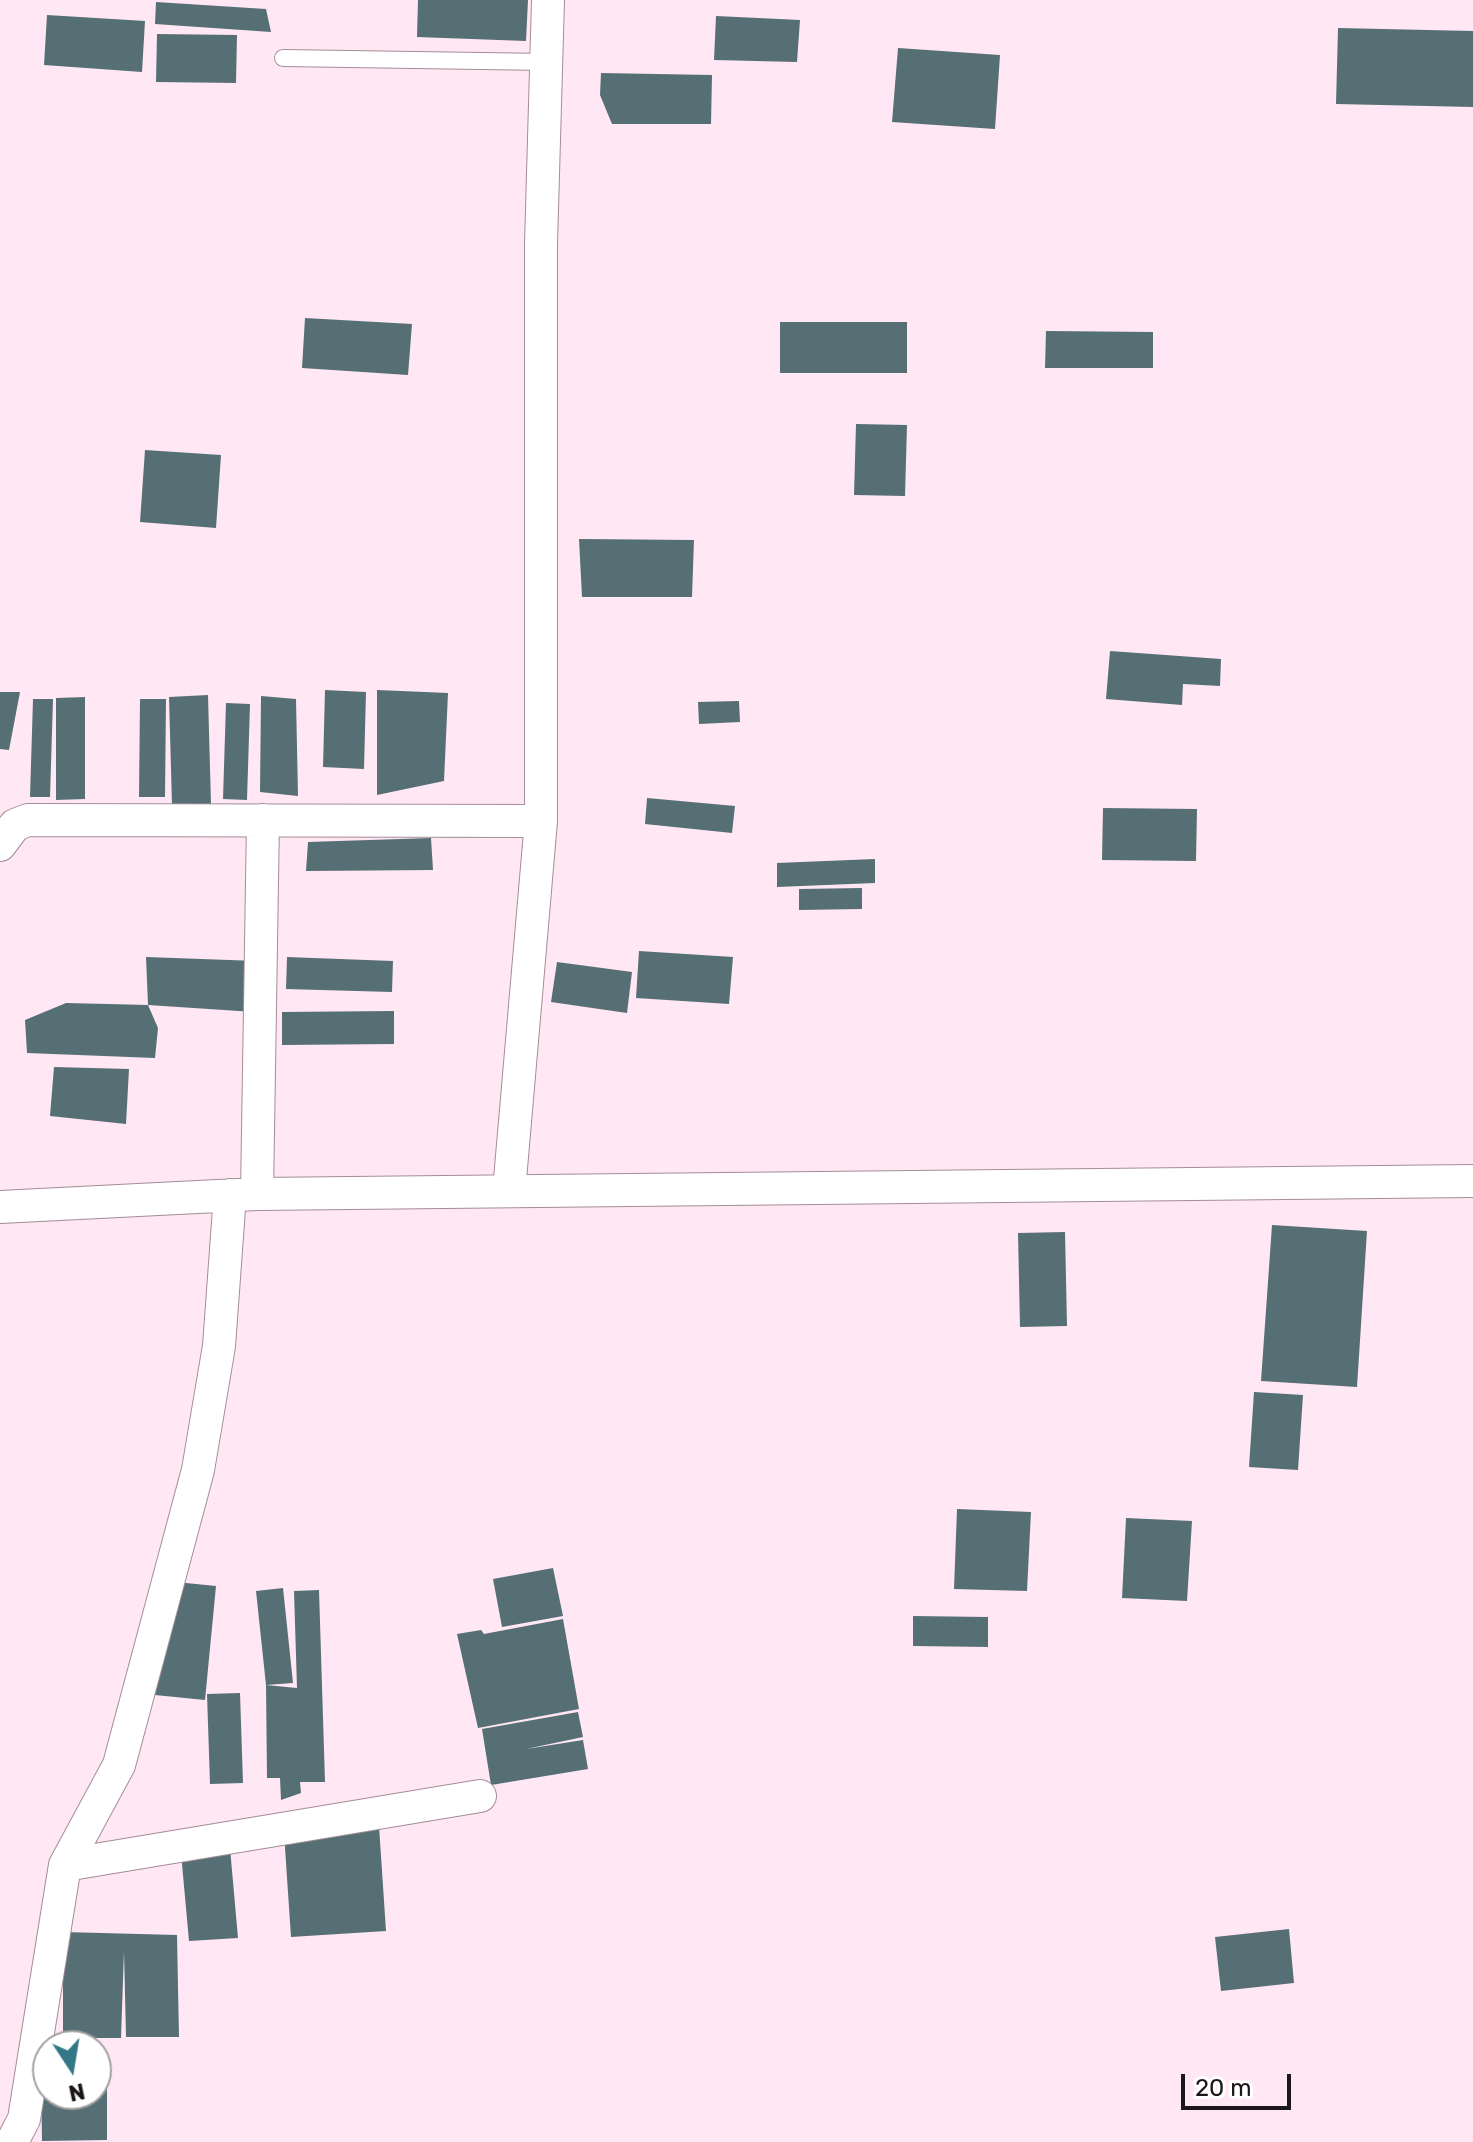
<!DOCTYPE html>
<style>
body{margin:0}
#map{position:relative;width:1473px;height:2142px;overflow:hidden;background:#ffe7f3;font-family:Rubik,sans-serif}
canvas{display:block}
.north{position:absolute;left:32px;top:2030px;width:80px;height:80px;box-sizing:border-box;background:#fff;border:2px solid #a4a1a3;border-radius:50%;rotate:168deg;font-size:22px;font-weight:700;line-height:32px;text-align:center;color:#1c1519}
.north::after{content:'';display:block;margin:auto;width:28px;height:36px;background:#327886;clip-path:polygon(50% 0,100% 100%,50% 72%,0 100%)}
.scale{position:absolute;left:1181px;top:2074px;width:110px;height:36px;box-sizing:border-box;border:4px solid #1c1519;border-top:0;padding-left:10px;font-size:24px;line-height:28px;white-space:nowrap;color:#1c1519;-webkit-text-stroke:6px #fff;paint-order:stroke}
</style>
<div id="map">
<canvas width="1473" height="2142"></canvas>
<div class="north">N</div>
<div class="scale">20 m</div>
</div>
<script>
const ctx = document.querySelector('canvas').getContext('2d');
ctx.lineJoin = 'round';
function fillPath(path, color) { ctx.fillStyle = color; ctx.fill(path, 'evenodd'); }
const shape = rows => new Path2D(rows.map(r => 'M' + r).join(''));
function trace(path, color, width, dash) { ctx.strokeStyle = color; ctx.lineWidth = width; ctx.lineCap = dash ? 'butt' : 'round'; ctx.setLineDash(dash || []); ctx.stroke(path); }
fillPath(shape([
 [418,0,528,0,526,41,417,37],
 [156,2,266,9,271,32,155,24],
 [47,15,145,21,142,72,44,65],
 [716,16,800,20,797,62,714,60],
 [1338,28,1473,31,1473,107,1336,104],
 [157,34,237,35,236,83,156,82],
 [898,48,1000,55,995,129,892,122],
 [601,73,712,75,711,124,612,124,600,95],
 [305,318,412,324,408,375,302,368],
 [780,322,907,322,907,373,780,373],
 [1046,331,1153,332,1153,368,1045,368],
 [856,424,907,425,905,496,854,495],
 [145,450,221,455,216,528,140,522],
 [579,539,694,540,692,597,582,597],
 [1110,651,1221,659,1220,686,1183,684,1182,705,1106,699],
 [325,690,366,692,364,769,323,767],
 [377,690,448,693,444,781,377,795],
 [0,692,20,692,9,750,0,749],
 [208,695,211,804,172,805,169,697],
 [261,696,296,699,298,796,260,792],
 [85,697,85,799,56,800,56,698],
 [33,699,53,699,50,797,30,797],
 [140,699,166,699,165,797,139,797],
 [739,701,740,722,699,724,698,702],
 [226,703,250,704,247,800,223,799],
 [647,798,735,806,732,833,645,824],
 [1103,808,1197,809,1196,861,1102,860],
 [431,838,433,870,306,871,308,842],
 [875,859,875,883,777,887,777,863],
 [862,888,862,909,799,910,799,889],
 [639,951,733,957,729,1004,636,998],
 [146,957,257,961,254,1012,148,1005],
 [287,957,393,961,392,992,286,989],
 [557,962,632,972,627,1013,551,1002],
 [66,1003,148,1005,158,1028,155,1058,27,1053,25,1020],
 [394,1011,394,1044,282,1045,282,1012],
 [54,1067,129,1069,126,1124,50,1116],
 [1272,1225,1367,1231,1357,1387,1261,1381],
 [1065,1232,1067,1326,1020,1327,1018,1233],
 [1254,1392,1303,1395,1298,1470,1249,1467],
 [957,1509,1031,1512,1027,1591,954,1589],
 [1126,1518,1192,1521,1187,1601,1122,1598],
 [553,1568,563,1616,502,1627,493,1579],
 [166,1581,216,1586,205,1700,155,1695],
 [283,1588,293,1683,266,1685,297,1688,294,1591,319,1590,325,1782,300,1782,301,1793,281,1800,280,1778,267,1778,266,1685,256,1591],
 [913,1616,988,1617,988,1647,913,1646],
 [563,1619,579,1709,478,1728,457,1634,481,1630,484,1634],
 [240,1693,243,1783,210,1784,207,1694],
 [578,1712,583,1737,526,1749,583,1740,588,1769,491,1785,482,1729],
 [379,1826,386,1931,291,1937,284,1833],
 [230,1848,238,1938,189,1941,181,1853],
 [1289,1929,1294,1983,1221,1991,1215,1937],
 [63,1932,177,1935,179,2037,126,2037,124,1951,121,2038,63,2038],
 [96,2071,107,2071,107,2140,42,2141,41,2072,48,2072,48,2094,96,2094]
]), '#566f74');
const lane = shape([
 [283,58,547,62]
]);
const street = shape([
 [0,845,15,825,28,820,541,821],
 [509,1191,541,821,541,244,548,0],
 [257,1194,263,820],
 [0,1207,257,1194,1473,1181],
 [65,1865,480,1796],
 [12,2142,24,2119,65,1865,119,1765,198,1470,219,1346,230,1195]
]);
trace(lane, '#a38d98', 18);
trace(street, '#a38d98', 34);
trace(lane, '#fff', 16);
trace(street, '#fff', 32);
</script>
